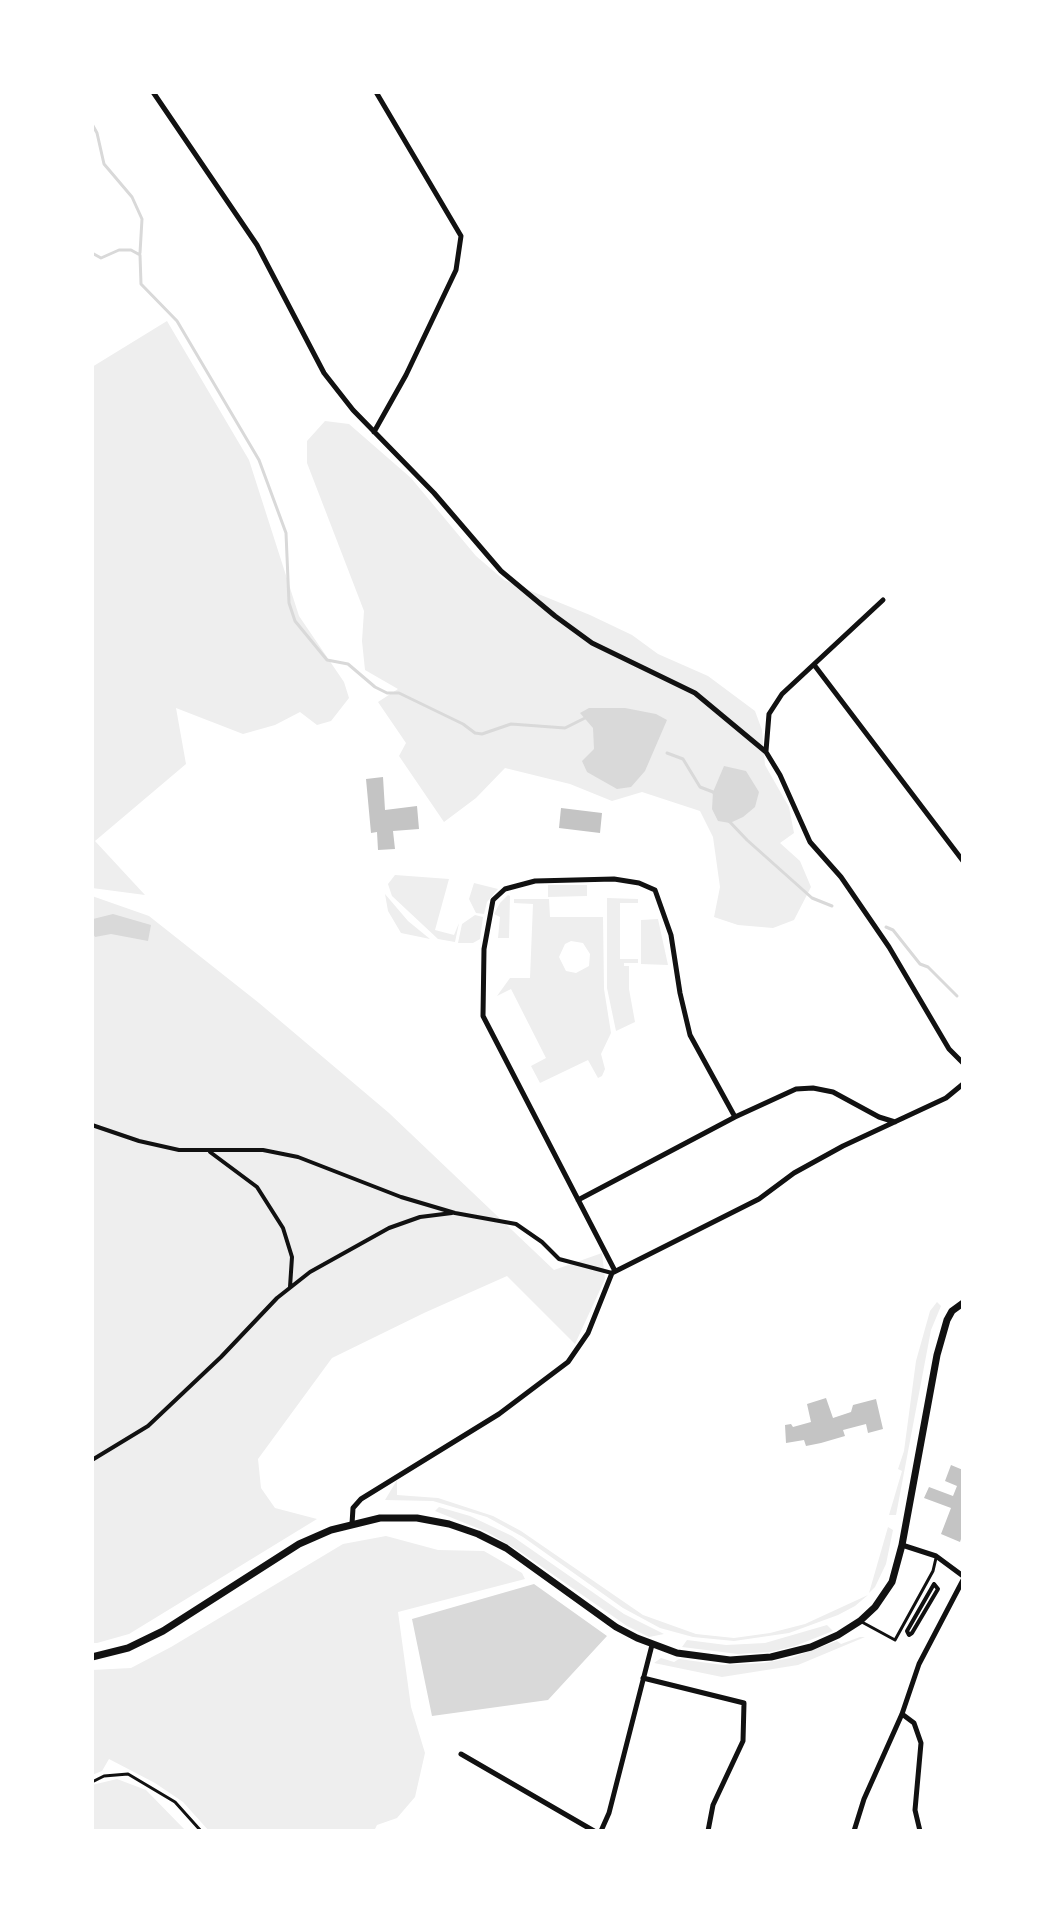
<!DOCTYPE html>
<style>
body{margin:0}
#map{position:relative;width:1055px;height:1923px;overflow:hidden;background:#fff;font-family:Jost,sans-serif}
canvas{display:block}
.frame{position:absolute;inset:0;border:94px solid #fff;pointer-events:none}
</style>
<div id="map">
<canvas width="1055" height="1923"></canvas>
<div class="frame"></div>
</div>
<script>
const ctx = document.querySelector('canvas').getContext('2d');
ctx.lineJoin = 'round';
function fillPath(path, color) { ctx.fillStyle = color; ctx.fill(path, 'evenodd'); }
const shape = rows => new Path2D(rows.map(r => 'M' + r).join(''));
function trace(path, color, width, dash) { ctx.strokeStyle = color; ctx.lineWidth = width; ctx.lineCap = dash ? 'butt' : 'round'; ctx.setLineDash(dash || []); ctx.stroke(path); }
fillPath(shape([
 [167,321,249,460,299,616,344,682,349,698,331,721,317,725,300,712,275,725,243,734,176,708,186,764,95,841,145,895,92,888,92,367],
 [325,421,349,424,411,478,476,556,504,580,590,615,632,635,658,654,708,676,755,711,762,730,765,765,789,807,794,833,780,843,800,861,811,887,794,920,773,928,738,925,714,917,720,887,713,837,700,811,642,792,612,801,570,784,505,768,476,798,444,822,399,756,406,743,378,702,398,689,365,670,362,641,364,611,307,463,307,441],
 [395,875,449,879,435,930,454,935,459,923,455,942,438,939,392,896,388,884],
 [474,883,498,889,487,902,484,914,476,913,469,899],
 [548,885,587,885,587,896,548,897],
 [385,894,408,921,430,939,401,933,388,911],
 [508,895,510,896,509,938,498,938,500,917,494,914,500,903],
 [92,896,149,916,259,1003,389,1113,554,1270,602,1253,605,1279,575,1344,507,1276,424,1313,332,1358,258,1459,261,1488,275,1508,317,1519,129,1634,97,1643,92,1643],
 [607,898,638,899,638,903,620,903,620,959,638,959,638,963,624,963,624,966,629,966,629,989,635,1022,616,1031,607,988],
 [514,899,549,899,550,917,603,917,604,989,611,1033,601,1054,605,1069,602,1076,598,1078,588,1060,540,1083,531,1066,546,1058,511,989,497,996,510,978,530,978,533,904,514,903],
 [571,941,583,943,590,954,589,966,576,973,566,971,559,957,565,944],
 [475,915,483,917,480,939,473,943,458,943,462,924],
 [658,919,668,965,641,964,641,920],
 [937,1302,941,1306,931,1330,896,1515,889,1515,902,1471,898,1469,904,1451,916,1361,930,1311],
 [397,1480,397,1495,438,1498,493,1516,521,1531,643,1615,696,1634,734,1638,770,1633,805,1624,868,1595,855,1606,838,1615,789,1633,734,1641,693,1637,660,1628,623,1608,523,1537,487,1517,433,1501,385,1500],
 [439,1507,470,1516,512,1536,624,1614,664,1634,649,1637,627,1626,519,1551,487,1532,435,1511],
 [888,1527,893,1530,886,1564,875,1587,869,1593],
 [386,1536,438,1550,484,1551,522,1573,525,1579,398,1612,411,1707,425,1753,415,1797,397,1818,377,1825,374,1831,209,1831,183,1802,155,1783,109,1759,102,1771,92,1775,92,1670,131,1668,171,1647,343,1544],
 [827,1625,833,1631,795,1646,770,1652,738,1654,682,1647,687,1640,726,1645,765,1643],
 [860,1637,865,1637,798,1665,722,1677,654,1663,661,1658,674,1662,679,1659,723,1665,763,1663,791,1658,837,1641,841,1644],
 [117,1779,146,1790,186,1831,92,1831,92,1785]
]), '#eee');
fillPath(shape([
 [589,708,625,708,656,714,667,720,645,771,631,787,617,789,587,772,582,761,594,749,593,728,580,713],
 [724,766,746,771,759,792,755,807,743,817,730,823,718,821,712,809,713,792],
 [113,914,151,925,148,941,111,934,95,937,92,932,93,919],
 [534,1584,607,1636,548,1700,432,1716,412,1619]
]), '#d9d9d9');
trace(shape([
 [92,124,97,133,104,164,132,197,142,219,140,253],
 [92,253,101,258,119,250,131,250,140,255,141,284,177,321,259,460,286,533,289,603,295,621,327,660,348,664,375,687,387,693,399,693,463,724,475,733,482,734,511,724,565,728,585,718],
 [667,753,683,759,700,787,713,792,715,795],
 [728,820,747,840,812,898,832,906],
 [886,927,893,930,920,964,928,967,957,996]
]), '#d9d9d9', 3);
fillPath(shape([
 [383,777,385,810,417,806,419,829,393,831,395,849,378,850,377,832,371,833,366,779],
 [561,808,602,813,600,833,559,828],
 [826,1398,833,1418,851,1412,853,1405,876,1399,883,1429,868,1433,866,1424,843,1430,845,1436,821,1443,806,1446,804,1440,786,1443,785,1425,791,1424,793,1427,811,1422,807,1404],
 [951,1465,963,1470,963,1533,960,1542,941,1534,951,1508,924,1498,929,1487,953,1496,957,1486,945,1481]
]), '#c4c4c4');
trace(shape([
 [860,1621,895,1640,933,1571,936,1558],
 [92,1782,104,1776,128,1774,175,1802,201,1831]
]), '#111', 3);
trace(shape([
 [92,1125,139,1141,179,1150,263,1150,298,1157,401,1197,455,1213,516,1224,542,1242,559,1259,612,1273],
 [210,1152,257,1187,283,1228,292,1257,290,1287],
 [92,1460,148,1426,221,1357,277,1298,310,1272,389,1228,420,1217,452,1213],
 [934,1584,938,1589,912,1633,909,1635,907,1631,934,1584]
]), '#111', 4);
trace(shape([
 [153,92,257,245,324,373,353,410,434,493,501,571,555,616,592,643,695,693,766,752,780,775,810,842,841,877,889,947,949,1049,963,1063],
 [374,432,406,375,456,270,461,236,376,92],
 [815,666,963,861],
 [766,751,769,714,782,694,883,600],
 [578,1200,735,1117,796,1089,813,1088,833,1092,879,1117,895,1122],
 [615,1271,483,1016,484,949,493,900,505,889,535,881,614,879,639,883,655,890,671,935,680,993,690,1035,735,1117],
 [352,1524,353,1508,361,1499,499,1414,568,1362,588,1333,612,1273,759,1199,794,1173,843,1146,946,1098,963,1084],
 [902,1545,936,1556,963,1576],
 [643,1678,744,1703,743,1741,713,1805,708,1831],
 [902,1714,914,1723,921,1743,915,1810,920,1831],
 [461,1754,594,1831],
 [601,1831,609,1813,652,1645],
 [854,1831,864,1799,902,1714,919,1664,963,1580]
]), '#111', 5);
trace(shape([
 [92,1657,128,1648,163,1631,299,1544,331,1530,380,1518,417,1518,449,1524,478,1534,506,1548,616,1627,637,1638,677,1653,730,1660,771,1657,811,1647,838,1635,860,1621,875,1607,892,1582,902,1545,937,1355,947,1320,952,1311,963,1303]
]), '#111', 7);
</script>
